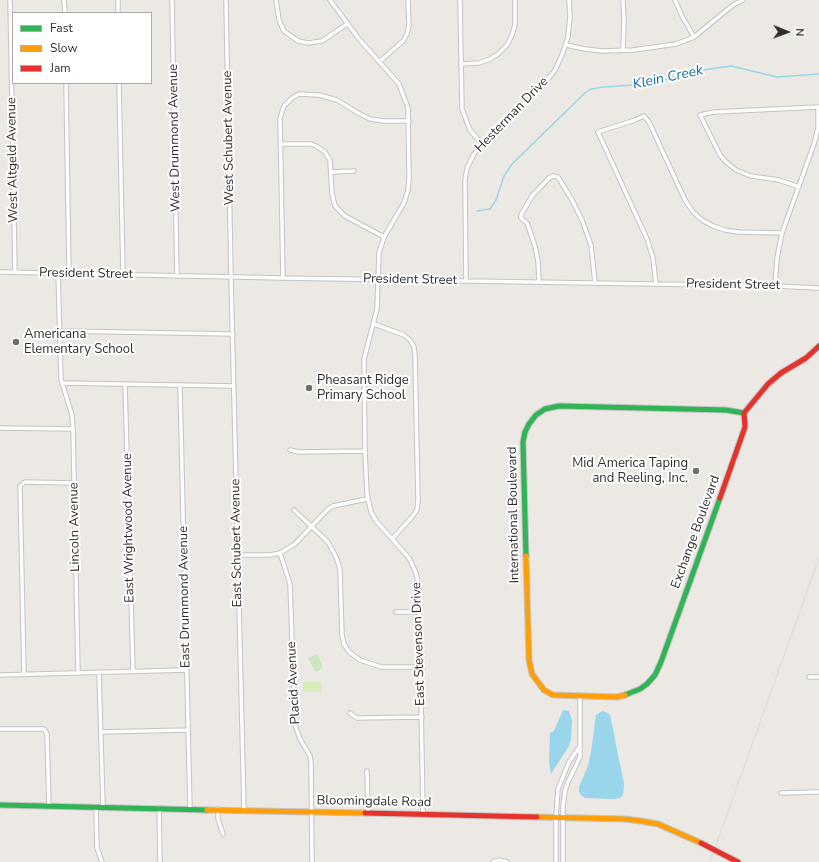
<!DOCTYPE html>
<style>
body{margin:0}
#map{position:relative;width:819px;height:862px;overflow:hidden;background:#ece8e4;font-family:"Nunito Sans",sans-serif}
canvas{display:block}
.legend{position:absolute;left:12px;top:12px;width:140px;height:72px;box-sizing:border-box;background:#fff;border:1px solid #ababab;margin:0;padding:5px 7px;list-style:none;font-size:12px;color:#2e2e2e}
.legend li{display:flex;align-items:center;gap:8px;height:20px}
.legend b{width:20px;border:1px solid #ababab}
.north{position:absolute;left:767px;top:12px;width:40px;height:40px;-webkit-text-stroke:3px #fff;paint-order:stroke;rotate:91deg;font-size:11px;font-weight:700;line-height:16px;text-align:center;color:#2e2e2e}
.north::after{content:'';display:block;margin:auto;width:14px;height:18px;background:#2e2e2e;clip-path:polygon(50% 0,100% 100%,50% 72%,0 100%)}
</style>
<div id="map">
<canvas width="819" height="862"></canvas>
<ul class="legend">
<li><b style="height:5px;background:#30b455"></b>Fast</li>
<li><b style="height:5px;background:#ff9f0a"></b>Slow</li>
<li><b style="height:5px;background:#e5322d"></b>Jam</li>
</ul>
<div class="north">N</div>
</div>
<script>
const ctx = document.querySelector('canvas').getContext('2d');
ctx.lineJoin = 'round';
function fillPath(path, color) { ctx.fillStyle = color; ctx.fill(path, 'evenodd'); }
const shape = rows => new Path2D(rows.map(r => 'M' + r).join(''));
function trace(path, color, width, dash) { ctx.strokeStyle = color; ctx.lineWidth = width; ctx.lineCap = dash ? 'butt' : 'round'; ctx.setLineDash(dash || []); ctx.stroke(path); }
function drawText(font, color, halo, rows, align = 'center') {
  ctx.font = font + ' "Nunito Sans",sans-serif'; ctx.lineWidth = 4; ctx.setLineDash([]); ctx.textBaseline = 'middle'; ctx.strokeStyle = halo; ctx.fillStyle = color; for (const [text, x, y, turn = 0] of rows) {
    ctx.save(); ctx.translate(x, y); ctx.rotate((+turn || 0) * Math.PI / 180); ctx.textAlign = isNaN(turn) ? turn : align; if (halo) ctx.strokeText(text, 0, 0); ctx.fillText(text, 0, 0); ctx.restore();
  }
}
fillPath(shape([
 [317,654,322,664,322,668,317,672,314,670,308,658]
]), '#cee6be');
fillPath(shape([
 [303,682,321,682,322,692,303,692]
]), '#d9eabb');
fillPath(shape([
 [564,710,569,711,572,720,571,739,569,746,551,774,549,762,550,733,554,731,562,712],
 [602,711,606,712,610,715,624,784,623,795,620,798,614,799,585,798,581,795,579,792,579,787,588,766,591,752,596,715]
]), '#99d6ec');
trace(shape([
 [477,211,490,209,496,200,504,176,512,164,585,93,591,89,604,87,647,84,658,82,689,72,731,66,777,77,819,74]
]), '#99d6ec', 1.5);
const street = shape([
 [10,0,15,272],
 [64,0,65,13],
 [118,0,118,13],
 [172,0,177,276],
 [226,0,231,277,244,810],
 [276,0,279,20,284,31,298,41,308,43,322,41,347,24],
 [330,0,359,39,399,84,408,108,409,178,408,190,404,203,384,237,379,253,377,309,364,359,365,451,367,494,371,512,377,522,409,558,416,573,419,587,423,814],
 [460,0,462,109,470,130,482,144],
 [675,0,682,16,694,37],
 [566,45,585,49,602,51,633,50,676,44,694,37,733,5,743,0],
 [623,50,624,21,623,0],
 [379,62,403,41,407,34,409,25,408,0],
 [461,64,479,63,490,59,498,54,507,45,512,35,515,25,515,0],
 [66,83,69,273],
 [119,83,123,274],
 [280,144,311,144,316,146,324,151,330,160,332,194,335,206,345,216,384,237],
 [332,172,354,171],
 [799,187,779,180,751,176,736,170,725,161,720,155,700,115,714,112,819,107],
 [0,272,283,278,775,286,819,288],
 [58,273,61,379,72,415,73,429,78,672],
 [283,278,280,118,284,106,292,98,299,94,319,95,337,100,358,113,370,119,384,121,409,121],
 [466,281,465,180,467,168,474,154,482,144,540,89,555,70,562,55,568,37,570,17,569,0],
 [539,282,538,261,535,246,527,223,521,218,521,215,532,196,550,177,553,176,558,177,572,200,582,220,591,245,595,283],
 [656,284,653,258,647,239,598,132,635,120,644,116,649,122,685,200,693,212,702,220,713,226,725,230,738,232,782,233],
 [775,286,777,258,782,233,814,144,818,128,818,107],
 [374,324,404,335,410,340,414,347,415,355,418,501,417,510,412,517,392,539],
 [60,331,233,334],
 [62,383,234,386],
 [125,384,133,671],
 [180,385,190,809],
 [0,428,73,429],
 [290,450,299,452,365,451],
 [294,510,328,542,337,559,340,570,342,635,344,644,349,652,360,660,381,667,421,667],
 [280,553,290,584,295,725,300,739,310,756,311,762,312,862],
 [238,555,270,555,280,553,295,544,327,510,333,506,367,499],
 [396,612,419,612],
 [99,672,103,807],
 [24,674,20,486,25,482,74,483],
 [0,675,186,670],
 [809,677,819,677],
 [350,713,357,718,422,717],
 [0,729,44,729,47,734,49,806],
 [101,732,188,730],
 [367,771,368,813],
 [781,793,819,792],
 [96,807,97,848,102,862],
 [159,808,160,862],
 [218,809,218,819,223,834],
 [493,862,499,860,507,862],
 [556,862,556,817,558,789,569,762,580,746],
 [563,862,563,806,565,791,568,782,580,757,580,697]
]);
const fast = shape([
 [526,556,523,442,525,432,529,424,536,415,545,409,559,406,726,410,744,413],
 [625,695,640,689,647,684,655,675,661,662,720,498],
 [0,805,207,810]
]);
const slow = shape([
 [526,556,529,660,532,674,544,690,553,695,617,697,625,695],
 [207,810,365,813],
 [537,817,624,819,641,821,658,824,701,843]
]);
const jam = shape([
 [720,498,745,427,744,413,768,384,781,373,806,358,819,346],
 [365,813,537,817],
 [730,858,738,862]
]);
trace(street, '#c5c4c5', 5.5);
trace(fast, '#c5c4c5', 7);
trace(slow, '#c5c4c5', 7);
trace(jam, '#c5c4c5', 7);
trace(street, '#fcfcfb', 3.5);
trace(fast, '#30b455', 5);
trace(slow, '#ff9f0a', 5);
trace(jam, '#e5322d', 5);
trace(shape([
 [710,862,819,558]
]), '#dfdfe1', 1.5);
const jamBridge = shape([
 [701,843,730,858]
]);
trace(jamBridge, '#c5c4c5', 7, []);
trace(jamBridge, '#e5322d', 5);
for (const [x, y, r, color] of [
 [16,342,4,"#706f6e"],
 [309,388,4,"#706f6e"],
 [696,471,4,"#706f6e"]
]) { const dot = new Path2D(); dot.arc(x, y, r, 0, 2 * Math.PI); ctx.fillStyle = color; ctx.fill(dot); trace(dot, '#fff', 1.5); }
drawText('13px', '#2e2e2e', '#fff', [
 ["Hesterman Drive",512,115,-46],
 ["West Drummond Avenue",175,138,-91],
 ["West Schubert Avenue",229,138,-91],
 ["West Altgeld Avenue",13,160,-91],
 ["President Street",86,274,1],
 ["President Street",410,280,1],
 ["President Street",733,285,1],
 ["International Boulevard",514,515,-91],
 ["Lincoln Avenue",75,527,-91],
 ["East Wrightwood Avenue",129,528,-91],
 ["Exchange Boulevard",696,532,-70],
 ["East Schubert Avenue",237,543,-91],
 ["East Drummond Avenue",185,597,-91],
 ["East Stevenson Drive",419,644,-92],
 ["Placid Avenue",294,683,-93],
 ["Bloomingdale Road",374,802,1]
]);
drawText('13px', '#2e2e2e', '#fff', [
 ["Americana",24,335],
 ["Elementary School",24,350],
 ["Pheasant Ridge",317,381],
 ["Primary School",317,396],
 ["Mid America Taping",688,464,"right"],
 ["and Reeling, Inc.",688,479,"right"]
], 'left');
drawText('italic 14px', '#0d6fa3', '#fff', [
 ["Klein Creek",668,78,-12]
]);
</script>
